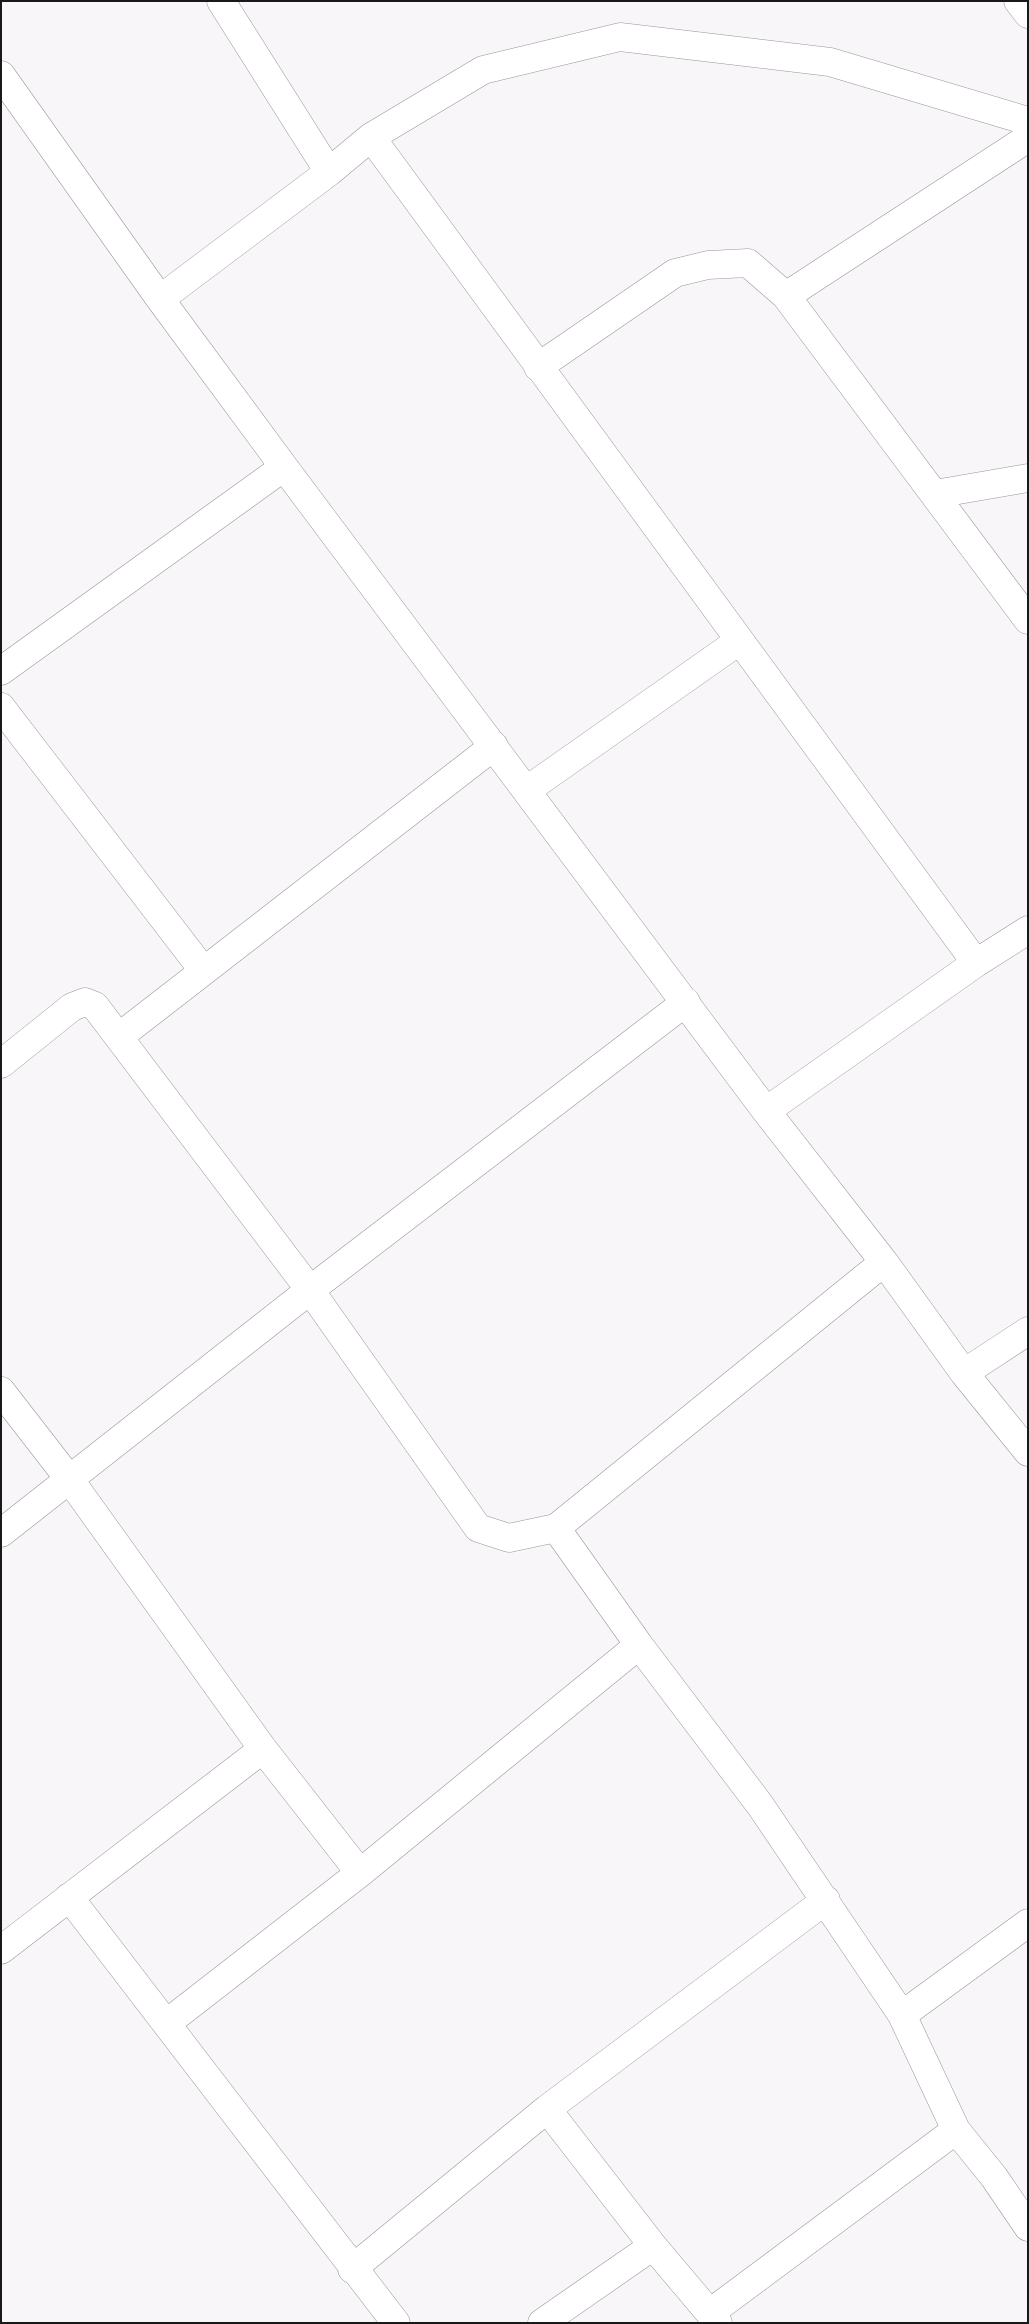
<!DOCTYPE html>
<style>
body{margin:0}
#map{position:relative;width:1029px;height:2324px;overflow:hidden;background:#f9f6f9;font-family:"Public Sans",sans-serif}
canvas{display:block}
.frame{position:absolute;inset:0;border:2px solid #1a191a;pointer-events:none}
</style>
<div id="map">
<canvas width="1029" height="2324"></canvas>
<div class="frame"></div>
</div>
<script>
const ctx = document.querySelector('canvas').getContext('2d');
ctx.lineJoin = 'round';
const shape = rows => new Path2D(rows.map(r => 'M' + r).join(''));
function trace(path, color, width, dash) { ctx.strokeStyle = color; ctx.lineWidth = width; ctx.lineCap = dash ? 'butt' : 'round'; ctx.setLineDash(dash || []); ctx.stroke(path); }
const street = shape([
 [221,1,329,172,371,137,483,70,620,37,830,62,1028,121],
 [1018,1,1028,14],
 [1,75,160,299,284,467,766,1111,884,1262,964,1373,1028,1452],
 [371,137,976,963],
 [786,296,1028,138],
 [160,299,329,172],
 [538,367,675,273,708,265,748,263,786,296,1028,620],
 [935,494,1028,478],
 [1,671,284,467],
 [1,707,203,970],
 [527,790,739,641],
 [120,1036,494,746],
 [1,1064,72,1007,85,1002,95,1006,310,1290,478,1528,509,1538,556,1528,884,1262],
 [766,1111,976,963,1028,930],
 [964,1373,1028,1331],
 [1,1391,70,1480,263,1749,360,1873],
 [556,1528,639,1645,760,1805,902,2015],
 [1,1533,310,1290,686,1002],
 [69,1897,396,2323],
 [1028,1923,902,2015,956,2130,994,2177,1028,2227],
 [1,1950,263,1749],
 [167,2023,360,1873,639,1645],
 [547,2109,653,2246,718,2323],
 [352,2269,547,2109,826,1900],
 [710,2313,956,2130],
 [542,2323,653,2246]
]);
trace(street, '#989699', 29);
trace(street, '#fff', 28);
</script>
